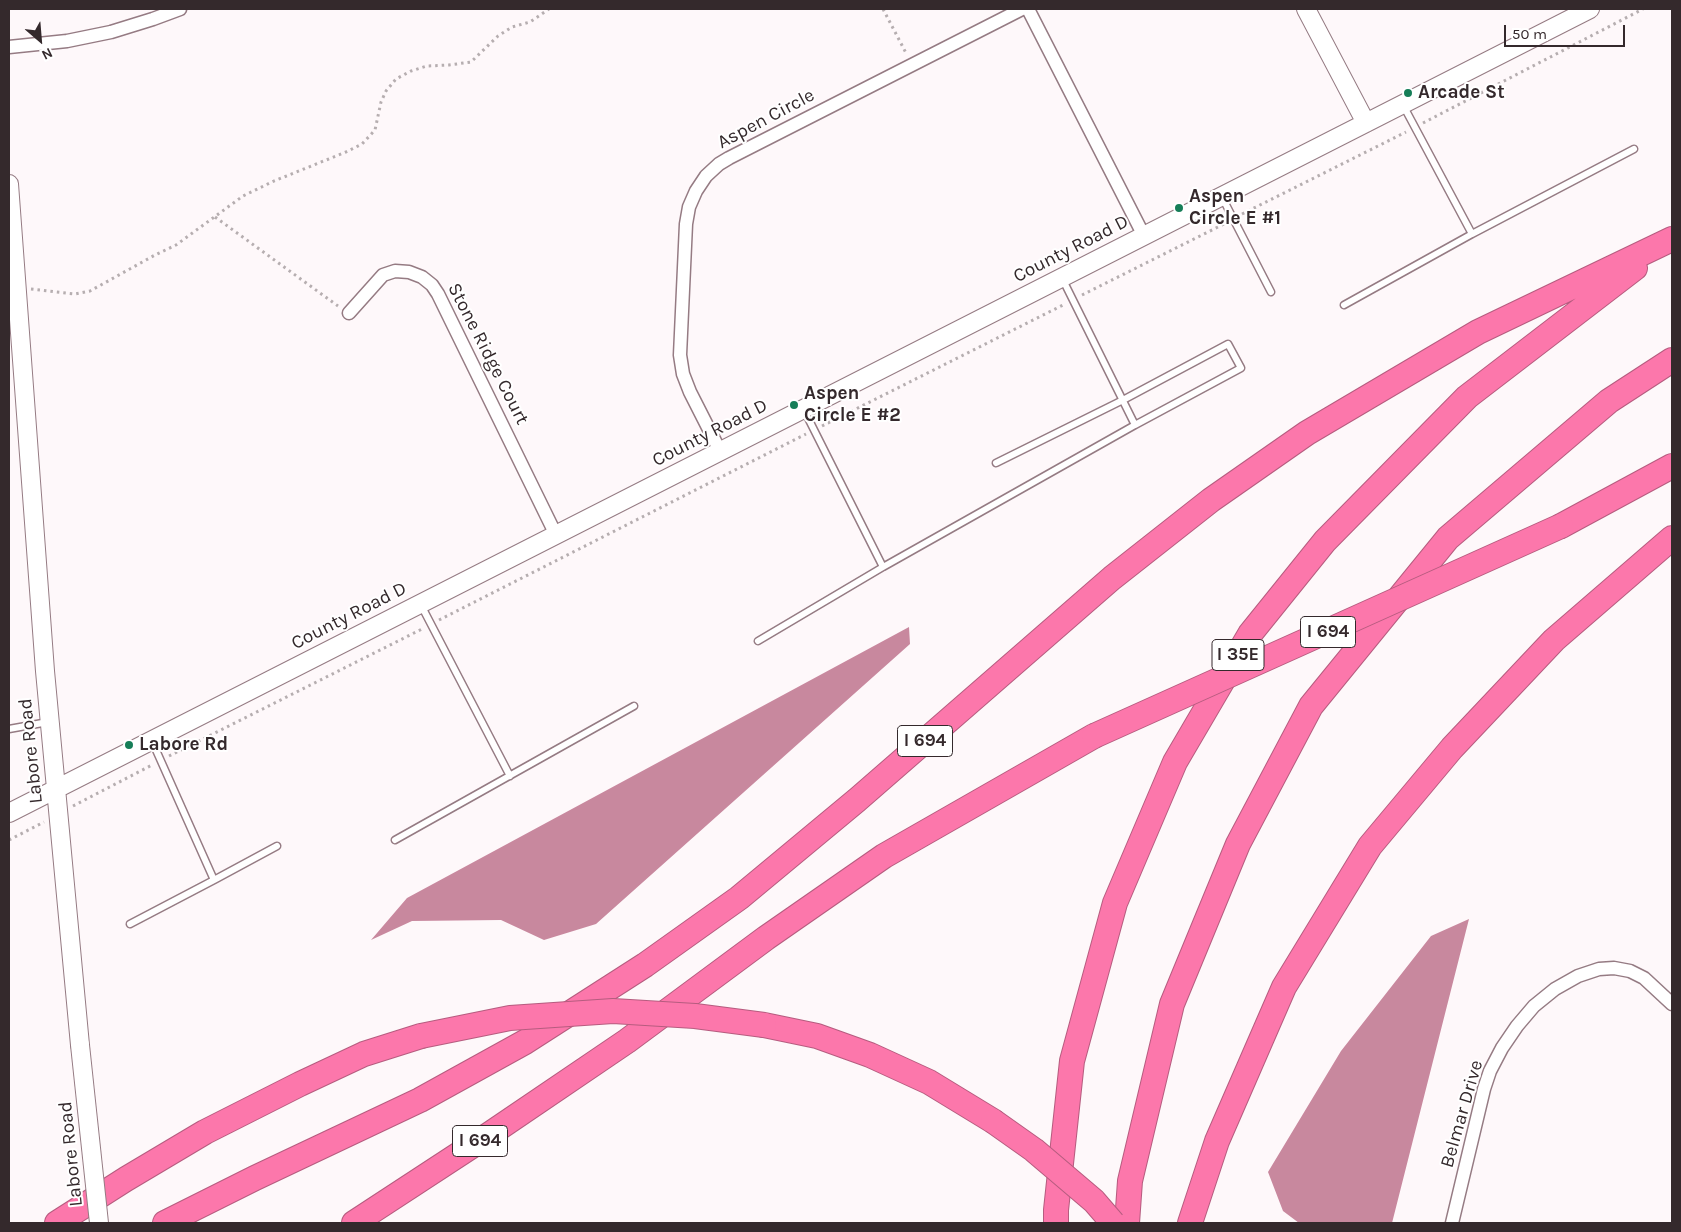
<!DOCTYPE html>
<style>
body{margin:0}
#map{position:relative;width:1681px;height:1232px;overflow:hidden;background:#fef8fa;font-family:Karla,sans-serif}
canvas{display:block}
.frame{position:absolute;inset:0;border:10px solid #34292c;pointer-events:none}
.north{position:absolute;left:15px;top:15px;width:50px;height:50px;-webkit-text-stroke:4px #fff;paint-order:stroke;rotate:153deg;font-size:14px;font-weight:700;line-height:20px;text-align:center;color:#34292c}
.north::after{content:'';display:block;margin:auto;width:18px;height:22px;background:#34292c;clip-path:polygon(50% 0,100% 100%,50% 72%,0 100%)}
.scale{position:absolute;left:1504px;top:25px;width:121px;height:22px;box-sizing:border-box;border:2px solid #34292c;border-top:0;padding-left:6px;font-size:15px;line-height:18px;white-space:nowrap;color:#34292c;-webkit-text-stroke:4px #fff;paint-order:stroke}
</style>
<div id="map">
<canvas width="1681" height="1232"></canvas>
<div class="frame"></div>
<div class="north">N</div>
<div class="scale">50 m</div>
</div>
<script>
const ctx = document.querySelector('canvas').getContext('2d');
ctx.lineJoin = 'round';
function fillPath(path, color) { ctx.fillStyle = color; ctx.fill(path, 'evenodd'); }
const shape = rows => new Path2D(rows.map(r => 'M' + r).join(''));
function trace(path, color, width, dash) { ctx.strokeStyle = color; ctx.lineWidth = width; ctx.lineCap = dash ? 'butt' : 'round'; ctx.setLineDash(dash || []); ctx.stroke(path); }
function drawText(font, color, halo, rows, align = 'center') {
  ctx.font = font + ' Karla,sans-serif'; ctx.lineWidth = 4; ctx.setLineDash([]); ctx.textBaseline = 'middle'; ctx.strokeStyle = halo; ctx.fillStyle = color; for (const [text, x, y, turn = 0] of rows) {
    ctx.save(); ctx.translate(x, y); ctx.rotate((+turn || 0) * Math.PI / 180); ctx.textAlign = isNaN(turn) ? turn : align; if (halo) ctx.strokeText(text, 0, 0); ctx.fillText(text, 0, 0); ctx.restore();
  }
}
fillPath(shape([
 [909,627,910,644,596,924,544,940,501,920,412,921,371,940,407,898],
 [1469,919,1392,1223,1299,1223,1283,1211,1268,1172,1341,1051,1431,936]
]), '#c8889e');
const lane = shape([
 [1403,105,1472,234,1634,149],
 [1222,197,1271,292],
 [1344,305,1472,234],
 [804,410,883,567,1135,425,1062,278],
 [996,463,1123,400,1228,344,1241,368,1135,425],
 [421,605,510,776],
 [758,641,883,567],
 [9,729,48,722],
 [152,741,214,880,277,846],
 [395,840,634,706],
 [130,924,214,880]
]);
const street = shape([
 [1028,9,1144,236],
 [9,47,67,41,111,32,153,19,180,9],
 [349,313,383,275,395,271,409,272,422,277,432,285,438,294,556,535],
 [720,451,690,392,683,374,680,355,686,224,689,207,696,191,706,176,719,164,729,158,1022,9],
 [1452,1223,1484,1089,1490,1071,1502,1048,1517,1026,1534,1006,1555,989,1578,976,1599,969,1614,968,1630,971,1644,978,1672,1004]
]);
const secondary = shape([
 [1306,9,1366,123],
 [9,184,45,671,80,1045],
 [9,813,1590,9]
]);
const highway = shape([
 [1561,526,1672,466],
 [764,1025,817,1036,870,1055,929,1082,993,1121],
 [57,1223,126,1179,205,1132,300,1084,364,1054,421,1036],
 [165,1223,255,1178,420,1100,525,1042,645,965,739,898,857,800,1112,578,1211,500,1307,433,1478,332,1672,239],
 [354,1223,490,1134,627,1041,766,938,884,856,1094,736],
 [1056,1223,1056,1210,1072,1061,1115,903,1175,762,1250,634,1325,541,1467,397,1635,268],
 [1127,1223,1130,1181,1172,1004,1238,844,1311,706,1448,538,1609,401,1672,360],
 [1190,1223,1217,1141,1284,987,1370,846,1452,748,1554,640,1672,538]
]);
trace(lane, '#957b83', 9);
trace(street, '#957b83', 15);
trace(secondary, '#957b83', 20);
trace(highway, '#b65c7f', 26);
trace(shape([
 [883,9,906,53],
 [1423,123,1643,9],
 [1242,214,1406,132],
 [215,217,338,306],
 [31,289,75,294,90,291,155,255,176,245,243,196,274,181,346,152,362,144,375,130,381,102,386,91,396,79,411,71,427,66,449,65,471,62,498,36,512,27,530,22,549,9],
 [1082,295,1226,223],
 [822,426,1065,304],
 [439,620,806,434],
 [169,756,422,629],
 [73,806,152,765],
 [9,840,44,822]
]), '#b6aeb0', 3, [2.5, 4]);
trace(lane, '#fff', 6);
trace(street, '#fff', 12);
trace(secondary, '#fff', 18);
trace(highway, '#fc77ab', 24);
const secondaryBridge = shape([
 [80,1045,99,1223]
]);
const highwayBridge = shape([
 [1094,736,1561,526],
 [421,1036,510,1018,613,1011,695,1016,764,1025],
 [993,1121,1034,1150,1094,1201,1113,1223]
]);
trace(secondaryBridge, '#957b83', 20, []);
trace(highwayBridge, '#b65c7f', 26, []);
trace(secondaryBridge, '#fff', 18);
trace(highwayBridge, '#fc77ab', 24);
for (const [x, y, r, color] of [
 [1408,93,5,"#167e58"],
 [1179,208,5,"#167e58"],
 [794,405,5,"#167e58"],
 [129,745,5,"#167e58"]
]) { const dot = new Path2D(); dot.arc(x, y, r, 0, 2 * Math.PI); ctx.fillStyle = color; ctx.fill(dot); trace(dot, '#fff', 2); }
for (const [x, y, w] of [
 [1328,632,55],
 [1238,655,52],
 [925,741,55],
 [480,1141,55]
]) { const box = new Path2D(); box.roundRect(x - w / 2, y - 15.5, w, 31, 4); ctx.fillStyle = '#fff'; ctx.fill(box); trace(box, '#34292c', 1); }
drawText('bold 18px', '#34292c', null, [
 ["I 694",1328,632],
 ["I 35E",1238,655],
 ["I 694",925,741],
 ["I 694",480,1141]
]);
drawText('bold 19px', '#34292c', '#fff', [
 ["Arcade St",1418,93],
 ["Aspen",1189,197],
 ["Circle E #1",1189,219],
 ["Aspen",804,394],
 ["Circle E #2",804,416],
 ["Labore Rd",139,745]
], 'left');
drawText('19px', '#34292c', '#fff', [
 ["Aspen Circle",766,119,-28],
 ["County Road D",1071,249,-27],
 ["Stone Ridge Court",488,354,63],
 ["County Road D",710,433,-27],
 ["County Road D",349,616,-27],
 ["Labore Road",31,751,-96],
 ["Belmar Drive",1462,1114,-74],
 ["Labore Road",71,1154,-96]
]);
</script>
